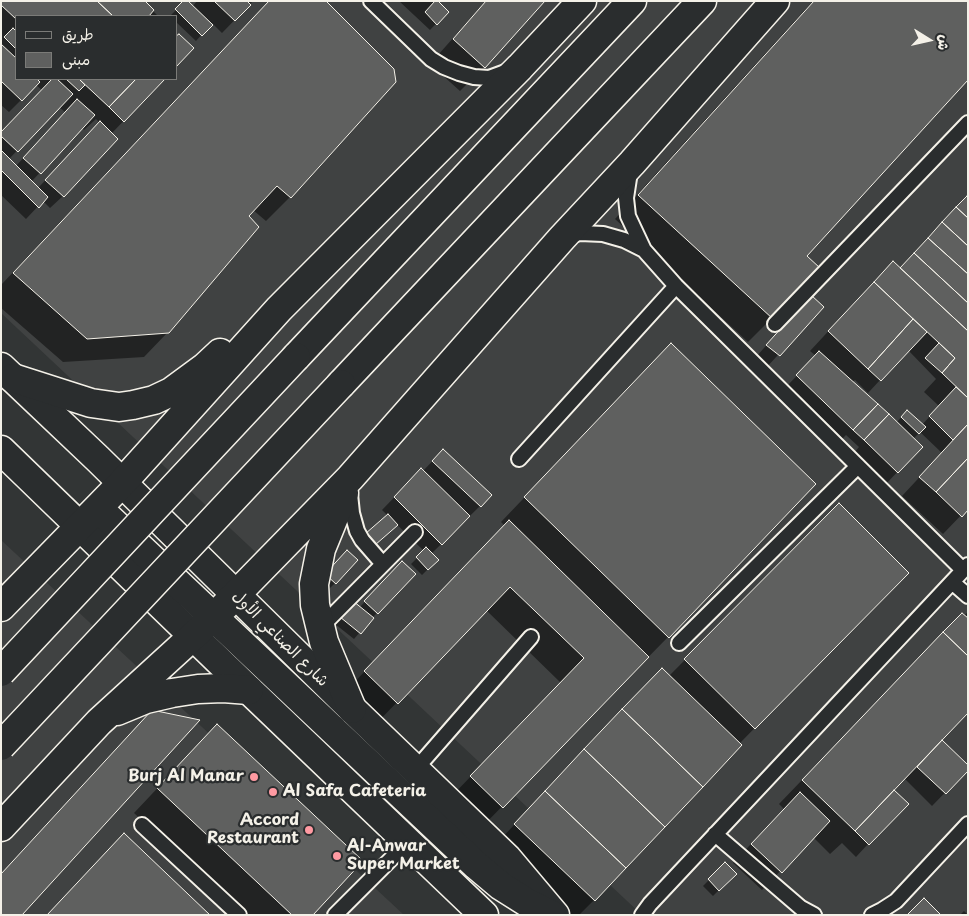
<!DOCTYPE html>
<meta charset="utf-8">
<style>
body{margin:0}
#map{position:relative;width:969px;height:916px;overflow:hidden;background:#323535;font-family:"Playpen Sans","Playpen Sans Arabic",sans-serif}
canvas{display:block}
.frame{position:absolute;inset:0;border:2px solid #f4f1e8;pointer-events:none}
.legend{position:absolute;left:15px;top:15px;width:162px;height:65px;box-sizing:border-box;background:#2a2d2e;border:1px solid #7b7b78;margin:0;padding:6px 9px;list-style:none;font-size:15px;color:#f4f1e8}
.legend li{display:flex;align-items:center;gap:10px;height:25px}
.legend b{width:25px;border:1px solid #7b7b78}
.north{position:absolute;left:904px;top:15px;width:50px;height:50px;-webkit-text-stroke:4px #2a2d2e;paint-order:stroke;rotate:100deg;font-size:14px;font-weight:700;line-height:20px;text-align:center;color:#f4f1e8}
.north::after{content:'';display:block;margin:auto;width:18px;height:22px;background:#f4f1e8;clip-path:polygon(50% 0,100% 100%,50% 72%,0 100%)}
</style>
<div id="map">
<canvas width="969" height="916"></canvas>
<div class="frame"></div>
<ul class="legend">
<li><b style="height:6px;background:#2a2d2e"></b>طريق</li>
<li><b style="height:14px;background:#5f605f"></b>مبنى</li>
</ul>
<div class="north">ش</div>
</div>
<script>
const ctx = document.querySelector('canvas').getContext('2d');
ctx.lineJoin = 'round';
function fillPath(path, color) { ctx.fillStyle = color; ctx.fill(path, 'evenodd'); }
const shape = rows => new Path2D(rows.map(r => 'M' + r).join(''));
function trace(path, color, width, dash) { ctx.strokeStyle = color; ctx.lineWidth = width; ctx.lineCap = dash ? 'butt' : 'round'; ctx.setLineDash(dash || []); ctx.stroke(path); }
function drawText(font, color, halo, rows, align = 'center') {
  ctx.font = font + ' "Playpen Sans","Playpen Sans Arabic",sans-serif'; ctx.lineWidth = 4.5; ctx.setLineDash([]); ctx.textBaseline = 'middle'; ctx.strokeStyle = halo; ctx.fillStyle = color; for (const [text, x, y, turn = 0] of rows) {
    ctx.save(); ctx.translate(x, y); ctx.rotate((+turn || 0) * Math.PI / 180); ctx.textAlign = isNaN(turn) ? turn : align; if (halo) ctx.strokeText(text, 0, 0); ctx.fillText(text, 0, 0); ctx.restore();
  }
}
fillPath(shape([
 [1,1,968,1,968,915,642,915,1,313],
 [16,16,176,16,176,79,16,79],
 [1,540,404,915,1,915]
]), '#404242');
fillPath(shape([
 [1,1,143,1,158,16,16,16,16,79,164,79,111,134,116,139,63,196,50,208,43,201,26,219,1,195,1,133,42,90,36,85,9,112,1,105],
 [59,107,65,112,16,166,9,159],
 [96,119,100,123,38,188,31,182,82,128,84,130],
 [185,1,192,7,197,1,253,1,222,33,212,23,196,41,176,22,176,16,170,16],
 [269,1,290,197,266,221,253,210,168,332,144,357,63,362,1,308,1,285],
 [399,1,439,1,438,3,447,12,430,30],
 [486,1,543,1,484,67,460,91,430,64],
 [813,1,968,1,805,256,772,318,748,342,615,219],
 [968,195,968,508,943,534,902,496,942,453,920,432,913,439,921,447,885,485,853,454,859,447,846,435,840,441,785,388,816,356,810,351,875,281,893,263,900,269],
 [908,350,936,379,924,392,939,406,922,425,907,411,896,423,852,382,855,380,868,393],
 [822,307,766,368,755,358,799,309],
 [647,369,668,637,478,831,447,801,561,683,486,610,373,727,341,696,505,526,501,522],
 [443,450,480,506,431,554,437,560,422,575,411,564,424,551,382,510,409,482,423,471],
 [839,505,907,573,739,744,594,900,579,915,572,915,497,843,644,688,669,676],
 [347,552,335,583,329,589,320,580],
 [414,574,372,618,354,639,335,624,348,609,359,608,390,575],
 [968,612,968,712,940,740,968,769,932,806,904,778,892,790,868,844,856,857,842,843,830,854,813,837,762,890,733,863,784,809,779,804,919,658],
 [217,725,312,915,243,915,134,813],
 [725,864,735,874,713,896,703,886],
 [964,911,968,915,960,915]
]), '#0007');
const building = shape([
 [1,1,97,1,113,16,16,16,16,19,1,5,1,1],
 [97,1,145,1,154,10,149,16,113,16,97,1],
 [183,1,188,1,213,25,202,36,175,9,183,1],
 [214,1,247,1,251,5,235,21,214,1],
 [269,1,326,1,394,69,396,82,291,198,277,186,249,216,259,227,169,333,87,339,13,273,269,1],
 [435,1,438,1,449,12,437,25,425,12,435,1],
 [486,1,545,1,485,68,453,39,486,1],
 [814,1,968,1,968,80,807,256,820,268,773,319,638,195,814,1],
 [13,28,16,31,16,49,4,37,13,28],
 [179,34,194,48,176,67,176,36,179,34],
 [1,44,16,58,16,79,37,79,40,82,22,101,1,81,1,44],
 [52,79,57,79,73,94,18,152,1,136,1,132,52,79],
 [66,79,79,79,85,85,79,91,66,79],
 [79,79,136,79,109,107,79,79],
 [136,79,165,79,124,122,109,107,136,79],
 [77,99,95,115,41,174,23,158,77,99],
 [100,121,118,139,64,197,45,180,100,121],
 [1,150,48,197,39,208,1,170,1,150],
 [967,196,968,197,968,218,956,207,967,196],
 [956,207,968,218,968,246,942,222,956,207],
 [942,222,968,246,968,274,928,238,942,222],
 [928,238,968,274,968,303,914,253,928,238],
 [914,253,968,303,968,331,900,268,914,253],
 [893,261,968,331,968,398,942,373,955,358,874,282,893,261],
 [874,282,913,319,868,369,828,331,874,282],
 [811,295,824,307,780,356,766,345,811,295],
 [913,319,927,332,881,381,868,369,913,319],
 [671,343,816,484,669,638,524,497,671,343],
 [939,343,955,358,942,373,925,358,939,343],
 [819,351,878,404,853,430,796,375,819,351],
 [956,387,968,398,968,424,953,440,929,416,956,387],
 [878,404,889,414,864,440,853,430,878,404],
 [907,410,926,427,919,434,901,417,907,410],
 [889,414,923,447,898,473,864,440,889,414],
 [968,424,968,458,936,492,919,477,968,424],
 [443,449,492,495,481,507,432,461,443,449],
 [968,458,968,510,962,517,936,492,968,458],
 [421,468,470,516,442,545,394,497,421,468],
 [839,503,909,573,755,729,684,659,839,503],
 [388,514,398,525,375,545,365,534,388,514],
 [509,520,649,657,503,808,470,776,584,658,510,587,398,704,364,671,509,520],
 [426,547,439,560,428,570,416,557,426,547],
 [347,550,358,560,336,584,325,574,347,550],
 [402,561,416,574,378,614,364,601,402,561],
 [353,601,374,618,361,634,340,617,353,601],
 [962,613,968,618,968,656,943,632,962,613],
 [943,632,968,656,968,713,855,831,802,780,943,632],
 [662,668,742,745,703,787,622,709,662,668],
 [622,709,703,787,665,827,584,749,622,709],
 [152,710,200,720,22,915,1,915,1,874,152,710],
 [217,724,363,861,313,915,292,915,157,788,217,724],
 [942,740,968,765,968,771,946,794,917,767,942,740],
 [584,749,665,827,626,868,545,791,584,749],
 [894,790,909,804,869,845,855,831,894,790],
 [545,791,626,868,595,901,514,824,545,791],
 [800,792,830,821,782,873,751,844,800,792],
 [124,833,210,915,47,915,124,833],
 [725,862,737,874,719,891,708,879,725,862],
 [924,898,941,915,907,915,924,898]
]);
fillPath(building, '#5f605f');
trace(building, '#f4f1e8', 1);
const lane = shape([
 [371,1,431,59,444,67,459,73,474,77,489,78,508,71],
 [630,172,626,198,628,216,644,250,676,286,963,570],
 [568,236,580,233,603,234,624,240,644,250],
 [775,324,968,123],
 [519,459,676,286],
 [350,494,352,513,357,531,362,540,382,563],
 [952,582,968,596],
 [320,628,415,532],
 [679,643,858,466],
 [415,770,531,637],
 [142,825,239,915],
 [715,834,801,908,814,915],
 [335,915,408,842],
 [642,915,650,904,968,565],
 [872,915,882,910,896,901,968,824]
]);
const secondary = shape([
 [1,367,98,459,352,709,507,858,555,915],
 [1,450,249,690,484,915]
]);
const primary = shape([
 [13,378,91,403,119,407,133,405,154,400,171,392,205,367,220,353],
 [344,493,321,549,314,584,315,605,324,642,352,709],
 [98,508,476,865,501,886,528,903,552,915],
 [1,607,122,483,279,309,520,67,582,1],
 [117,711,146,699,172,693,198,689,223,688,249,690],
 [1,827,99,722,214,617,350,478,562,238,632,163,775,1]
]);
const highway = shape([
 [296,357,632,1],
 [341,384,702,1]
]);
trace(lane, '#f4f1e8', 18);
trace(secondary, '#f4f1e8', 31);
trace(primary, '#f4f1e8', 31);
trace(highway, '#f4f1e8', 31);
trace(lane, '#2a2d2e', 14);
trace(secondary, '#2a2d2e', 28);
trace(primary, '#2a2d2e', 28);
trace(highway, '#2a2d2e', 28);
const highwayBridge = shape([
 [1,672,296,357],
 [1,746,341,384]
]);
trace(highwayBridge, '#f4f1e8', 31, []);
trace(highwayBridge, '#2a2d2e', 28);
for (const [x, y, r, color] of [
 [254,777,5,"#ff9aa2"],
 [273,792,5,"#ff9aa2"],
 [309,830,5,"#ff9aa2"],
 [337,856,5,"#ff9aa2"]
]) { const dot = new Path2D(); dot.arc(x, y, r, 0, 2 * Math.PI); ctx.fillStyle = color; ctx.fill(dot); trace(dot, '#2a2d2e', 2); }
drawText('16px', '#f4f1e8', '#2a2d2e', [
 ["شارع الصناعي الأول",280,639,45]
]);
drawText('bold 16px', '#f4f1e8', '#2a2d2e', [
 ["Burj Al Manar",244,777],
 ["Al Safa Cafeteria",283,792,"left"],
 ["Accord",299,821],
 ["Restaurant",299,839],
 ["Al-Anwar",347,847,"left"],
 ["Super Market",347,865,"left"]
], 'right');
</script>
